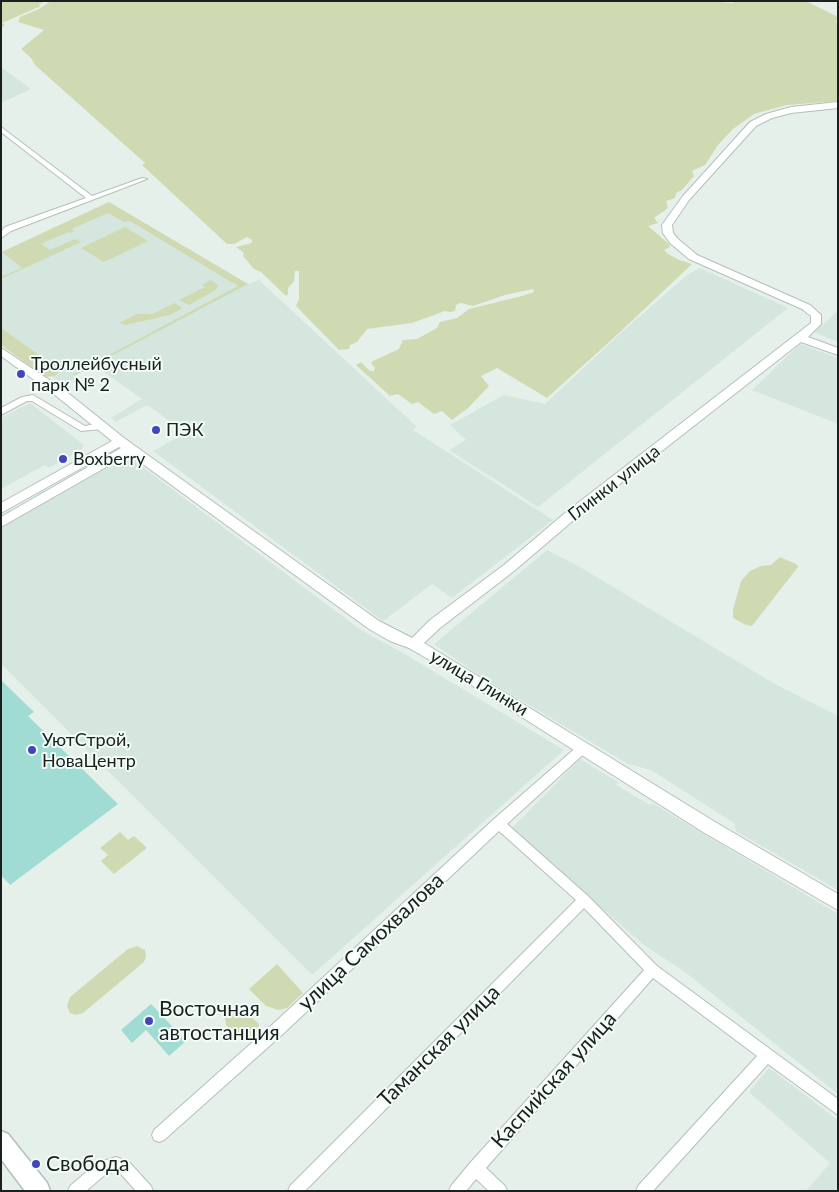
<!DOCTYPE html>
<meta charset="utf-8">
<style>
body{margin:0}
#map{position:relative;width:839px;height:1192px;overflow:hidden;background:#e5f0ea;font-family:Lato,sans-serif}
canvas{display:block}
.frame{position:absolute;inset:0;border:2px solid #1b1f1d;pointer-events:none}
</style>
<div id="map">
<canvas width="839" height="1192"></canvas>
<div class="frame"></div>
</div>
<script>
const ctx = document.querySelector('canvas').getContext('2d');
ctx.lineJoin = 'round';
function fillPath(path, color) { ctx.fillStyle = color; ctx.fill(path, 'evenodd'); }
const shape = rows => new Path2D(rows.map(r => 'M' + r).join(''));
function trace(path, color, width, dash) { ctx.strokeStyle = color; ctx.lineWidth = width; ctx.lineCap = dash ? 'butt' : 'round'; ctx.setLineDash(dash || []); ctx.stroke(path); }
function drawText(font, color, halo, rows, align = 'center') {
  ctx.font = font + ' Lato,sans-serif'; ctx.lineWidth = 4; ctx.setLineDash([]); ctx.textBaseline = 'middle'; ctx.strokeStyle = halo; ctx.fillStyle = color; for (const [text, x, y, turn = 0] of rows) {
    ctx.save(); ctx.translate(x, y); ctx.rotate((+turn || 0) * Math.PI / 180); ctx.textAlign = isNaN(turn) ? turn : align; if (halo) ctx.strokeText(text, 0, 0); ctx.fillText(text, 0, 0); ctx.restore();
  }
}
fillPath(shape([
 [1,67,31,89,1,103],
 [109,202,248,284,259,280,417,427,413,430,553,520,452,598,432,584,383,621,153,451,184,434,162,415,147,405,116,422,111,418,142,399,94,365,76,375,77,378,64,385,1,340,1,252],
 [700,268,788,308,538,507,449,450,466,440,450,425,504,395,545,404,624,330,687,275],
 [838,311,838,342,814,332],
 [800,344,838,358,838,424,752,390],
 [30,403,84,445,81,450,49,468,45,465,1,489,1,418],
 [125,454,361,630,401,652,564,750,312,975,1,664,1,525],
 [547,550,580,567,775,684,838,716,838,890,736,831,734,823,651,770,628,764,480,676,434,644],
 [580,759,618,782,616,785,650,805,652,803,838,914,838,1094,685,972,644,945,511,829],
 [769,1068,838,1120,838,1191,806,1191,830,1163,749,1092]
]), '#d4e6dd');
fillPath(shape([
 [1,1,40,1,43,3,39,4,41,6,2,23,5,25,1,28],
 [51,1,707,1,732,3,736,1,806,1,838,17,836,22,838,24,838,101,787,105,754,114,733,129,718,145,705,165,692,171,694,176,682,190,676,193,675,198,666,201,668,208,654,218,658,223,648,226,669,244,670,247,664,250,668,254,679,260,692,264,618,334,547,398,497,368,481,376,489,386,468,408,452,420,442,411,434,414,418,402,412,404,398,394,390,396,356,365,361,362,370,371,374,371,375,368,371,363,373,361,399,349,403,340,417,339,437,328,440,322,457,318,469,309,522,296,534,292,533,289,505,295,473,306,461,303,456,305,455,311,450,312,445,311,412,323,367,329,357,342,350,345,349,349,339,350,296,306,299,299,299,271,295,271,294,281,288,288,288,294,286,296,261,272,254,269,243,256,244,253,236,247,252,243,252,240,247,237,234,244,227,244,142,165,145,163,35,65,31,58,21,49,44,30,18,22,20,17,39,9],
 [109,202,248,284,75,375,72,375,238,286,130,221,124,222,108,213,72,229,74,231,70,233,68,232,41,244,50,250,75,239,81,242,1,279,1,277,22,268,2,252],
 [125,227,148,241,104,262,81,248],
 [211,280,218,285,216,290,189,305,179,300,205,287,202,285],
 [175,303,181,307,181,309,170,315,125,325,119,323,137,314,152,314],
 [1,328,59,369,60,371,54,376,45,377,1,345],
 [780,557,796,564,798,567,752,626,746,625,735,619,733,617,733,610,741,581,750,571,761,566,771,565],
 [120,832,128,840,134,836,147,848,114,874,101,861,108,855,100,848],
 [137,946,145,950,146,956,144,962,83,1013,76,1015,70,1013,67,1006,70,997,128,949],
 [277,964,303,993,287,1008,278,1010,266,1006,249,989],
 [233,1009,243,1010,258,1023,260,1030,259,1034,252,1040,245,1041,240,1039,226,1025,225,1017]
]), '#cfdab2');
fillPath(shape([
 [1,680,34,712,28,716,118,804,10,885,1,875],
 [151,1004,186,1041,169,1056,146,1030,132,1043,121,1030]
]), '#a0dbd4');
const street = shape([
 [1,127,92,196,142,178,147,179,11,231,1,238,1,232,5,227,86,198,1,132,1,127],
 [33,395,85,426,101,423,105,426,101,429,81,431,32,401,27,401,1,415,1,408,22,397,33,395],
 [583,743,587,745,589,748,587,751,507,824,588,896,657,966,838,1099,838,1115,768,1064,653,1191,636,1191,638,1186,757,1056,653,978,486,1168,505,1186,507,1191,489,1191,476,1179,466,1191,449,1191,451,1186,470,1163,644,970,584,908,305,1191,288,1191,290,1186,576,900,499,831,284,1033,164,1140,159,1142,154,1140,152,1135,154,1130,274,1023,494,819,579,745,583,743],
 [116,1157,129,1162,151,1186,153,1191,136,1191,119,1172,116,1171,106,1174,86,1191,68,1191,70,1186,97,1163,116,1157]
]);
const secondary = shape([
 [838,102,838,108,791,113,772,118,756,126,689,200,672,225,673,233,678,239,697,255,810,305,821,315,821,324,808,337,838,348,838,355,801,342,575,519,514,571,440,628,424,643,715,822,838,894,838,910,703,832,457,676,409,648,390,641,369,629,129,454,1,527,1,517,121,448,119,447,1,513,1,503,112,441,55,395,1,356,1,348,63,389,124,438,379,621,412,638,430,620,504,565,565,513,811,323,811,316,802,309,689,259,670,243,663,233,662,225,683,196,750,122,766,114,791,107,838,102]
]);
const primary = shape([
 [1,1131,8,1134,47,1183,50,1191,25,1191,1,1159,1,1131]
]);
trace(street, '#b5bfba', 2);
trace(secondary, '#b5bfba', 2);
trace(primary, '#b5bfba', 3);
fillPath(street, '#fff');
fillPath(secondary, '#fff');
fillPath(primary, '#fff');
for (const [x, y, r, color] of [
 [21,374,5,"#4346bb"],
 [156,430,5,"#4346bb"],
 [63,459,5,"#4346bb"],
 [32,750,5,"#4346bb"],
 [149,1021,5,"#4346bb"],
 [36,1164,5,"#4346bb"]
]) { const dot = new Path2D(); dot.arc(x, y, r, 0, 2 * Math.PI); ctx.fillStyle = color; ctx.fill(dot); trace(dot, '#f2fdf8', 2); }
drawText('18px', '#1b1f1d', '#f2fdf8', [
 ["Троллейбусный",31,364],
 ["парк № 2",31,385],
 ["ПЭК",166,430],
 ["Boxberry",73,459],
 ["УютСтрой,",42,740],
 ["НоваЦентр",42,761]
], 'left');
drawText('18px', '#1b1f1d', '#f2fdf8', [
 ["Глинки улица",614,483,-38],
 ["улица Глинки",479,683,31]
]);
drawText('21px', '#1b1f1d', '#f2fdf8', [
 ["улица Самохвалова",371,942,-43],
 ["Таманская улица",439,1046,-45],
 ["Каспийская улица",554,1080,-48]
]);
drawText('21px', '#1b1f1d', '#f2fdf8', [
 ["Восточная",159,1009],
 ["автостанция",159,1033],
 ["Свобода",46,1164]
], 'left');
</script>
